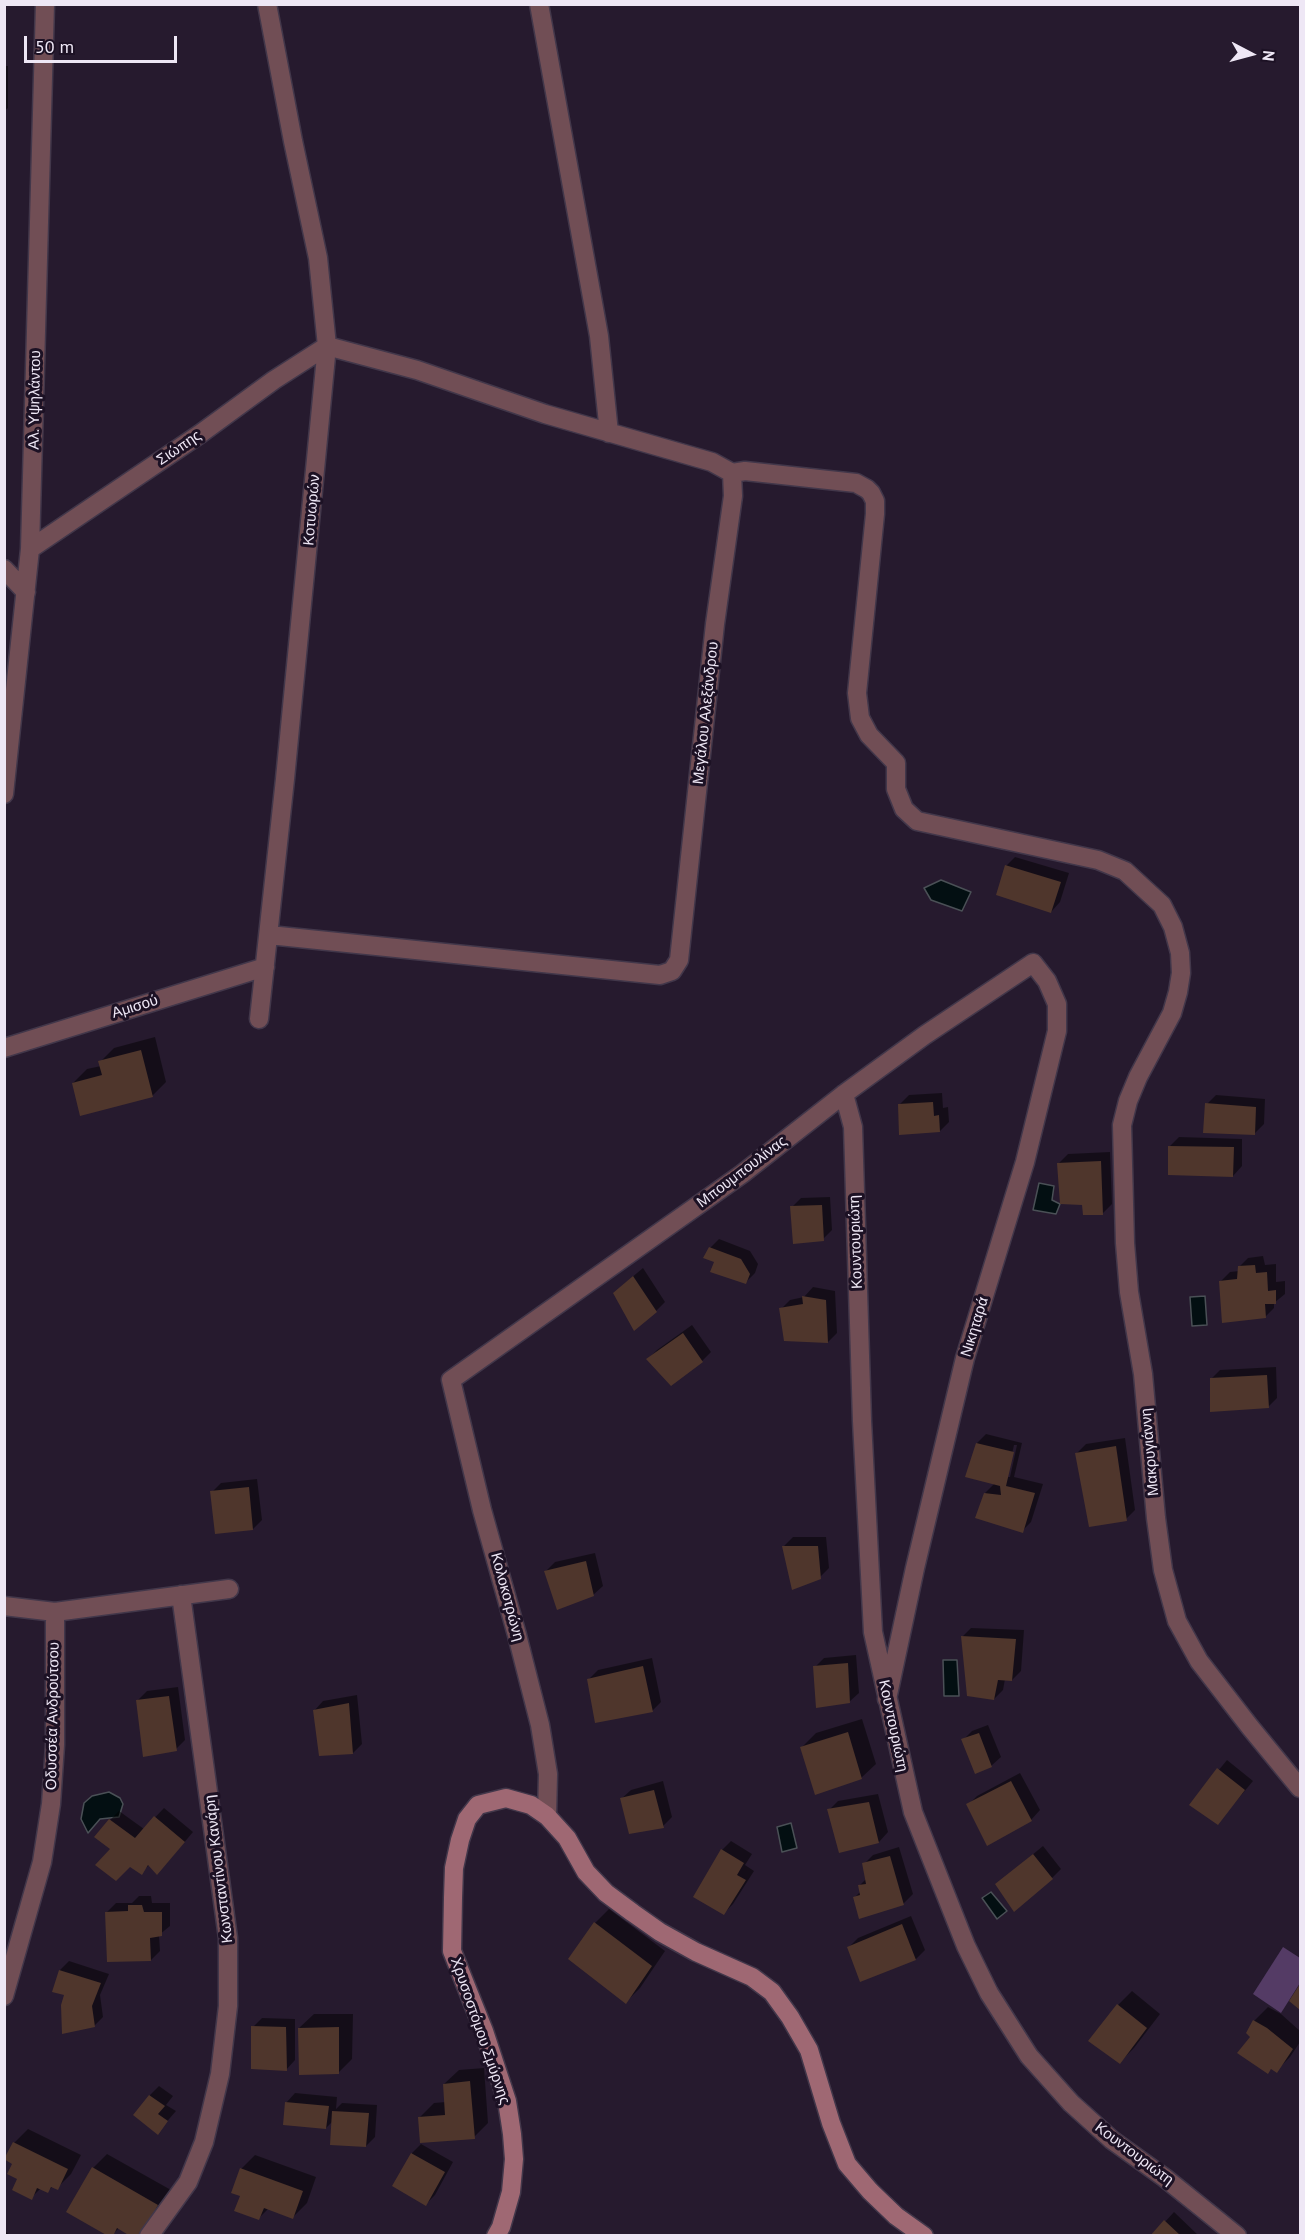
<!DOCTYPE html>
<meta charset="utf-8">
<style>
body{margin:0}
#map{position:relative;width:1305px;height:2240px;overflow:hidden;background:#261a2e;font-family:"PT Sans",sans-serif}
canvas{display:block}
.frame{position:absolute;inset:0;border:6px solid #eee7f5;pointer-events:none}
.north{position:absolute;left:1221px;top:24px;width:60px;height:60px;-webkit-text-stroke:4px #1c1124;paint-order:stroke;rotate:96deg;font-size:16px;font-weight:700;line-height:24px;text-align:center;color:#eee7f5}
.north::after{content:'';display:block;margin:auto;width:21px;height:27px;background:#eee7f5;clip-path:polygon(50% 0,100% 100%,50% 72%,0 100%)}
.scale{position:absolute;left:24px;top:36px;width:153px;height:27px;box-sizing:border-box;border:3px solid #eee7f5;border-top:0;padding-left:8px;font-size:18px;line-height:21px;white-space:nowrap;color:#eee7f5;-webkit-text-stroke:4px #1c1124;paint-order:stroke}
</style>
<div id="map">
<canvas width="1305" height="2240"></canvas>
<div class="frame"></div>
<div class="north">N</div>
<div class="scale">50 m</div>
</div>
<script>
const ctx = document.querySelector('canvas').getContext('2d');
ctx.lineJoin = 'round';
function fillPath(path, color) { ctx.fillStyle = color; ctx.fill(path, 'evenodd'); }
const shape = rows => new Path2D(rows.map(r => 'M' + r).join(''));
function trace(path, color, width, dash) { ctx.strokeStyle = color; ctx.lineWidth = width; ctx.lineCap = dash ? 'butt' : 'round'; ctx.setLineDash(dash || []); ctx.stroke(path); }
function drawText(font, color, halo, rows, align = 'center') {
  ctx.font = font + ' "PT Sans",sans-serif'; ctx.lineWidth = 6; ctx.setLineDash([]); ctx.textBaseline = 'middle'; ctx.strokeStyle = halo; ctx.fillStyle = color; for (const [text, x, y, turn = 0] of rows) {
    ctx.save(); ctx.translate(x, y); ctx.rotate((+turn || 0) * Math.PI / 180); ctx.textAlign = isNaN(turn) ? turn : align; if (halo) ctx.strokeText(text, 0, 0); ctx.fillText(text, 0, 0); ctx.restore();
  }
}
fillPath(shape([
 [1283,1947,1300,1958,1300,1983,1281,2013,1253,1994]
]), '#543b65');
const water = shape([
 [941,880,971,892,962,911,931,900,924,888,941,880],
 [1039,1183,1054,1186,1052,1200,1060,1204,1056,1214,1033,1210,1039,1183],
 [1205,1296,1207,1325,1192,1326,1190,1297,1205,1296],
 [943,1660,957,1660,959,1696,944,1696,943,1660],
 [109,1792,120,1798,123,1804,119,1817,100,1819,88,1833,81,1819,84,1803,92,1796,109,1792],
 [791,1823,797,1848,782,1852,777,1827,791,1823],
 [991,1892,1007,1911,997,1919,982,1898,991,1892]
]);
fillPath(water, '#030f12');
trace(water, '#4a5056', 1.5);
fillPath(shape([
 [4,66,8,66,8,108,4,111],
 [1015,857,1069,873,1060,902,1051,912,1006,866],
 [155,1037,166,1082,152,1096,73,1083,87,1069,101,1066,100,1062,114,1048],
 [942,1093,943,1108,948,1107,949,1122,940,1131,900,1104,909,1095],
 [1216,1095,1265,1099,1264,1124,1255,1133,1207,1104],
 [1179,1137,1242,1139,1242,1166,1233,1176,1170,1146],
 [1110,1152,1112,1204,1103,1213,1084,1204,1059,1163,1068,1154],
 [830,1197,832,1230,823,1239,792,1207,801,1198],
 [719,1239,750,1251,758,1264,755,1273,746,1282,716,1261,710,1248],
 [1263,1256,1265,1265,1276,1264,1276,1282,1285,1281,1285,1294,1274,1303,1274,1308,1265,1317,1220,1282,1230,1272,1239,1271,1239,1267,1248,1258],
 [643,1268,665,1302,656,1311,624,1284],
 [813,1287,835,1291,837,1333,828,1342,781,1309,790,1300,804,1297],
 [692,1325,711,1352,702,1361,648,1359,657,1350],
 [1276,1367,1277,1398,1268,1407,1211,1379,1220,1370],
 [986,1434,1022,1443,1014,1477,1043,1484,1031,1522,1022,1531,985,1493,995,1483,977,1443],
 [1014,1445,1017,1445,1010,1477,1007,1477],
 [1125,1438,1135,1510,1126,1519,1077,1453,1086,1444],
 [257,1479,262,1520,253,1529,212,1492,221,1483],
 [793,1537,826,1537,829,1568,820,1577,793,1588,784,1546],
 [595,1553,603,1586,593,1595,546,1571,555,1562],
 [971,1628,1024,1630,1021,1671,1012,1680,1005,1679,1003,1690,994,1699,962,1637],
 [856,1655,859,1693,849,1702,815,1667,824,1658],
 [652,1658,661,1702,652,1711,589,1679,598,1670],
 [178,1687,185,1740,176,1749,138,1700,147,1691],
 [357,1695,362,1744,353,1753,314,1711,323,1701],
 [862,1719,876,1764,861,1778,802,1747,816,1733],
 [988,1725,1001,1757,991,1766,963,1740,972,1731],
 [1227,1760,1253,1781,1218,1823,1191,1804],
 [1020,1773,1040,1810,1031,1820,968,1805,977,1796],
 [663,1781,672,1817,663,1826,621,1799,631,1790],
 [878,1794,888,1832,879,1842,829,1810,838,1801],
 [164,1808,193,1832,166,1864,150,1864,141,1873,112,1849,110,1820,119,1811,144,1829],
 [731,1841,752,1854,745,1865,754,1871,733,1904,724,1913,695,1897,722,1850],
 [1043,1846,1061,1869,1052,1878,997,1884],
 [899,1847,913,1894,903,1904,855,1897,861,1891,860,1885,866,1879,864,1864,873,1855],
 [139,1896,151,1896,152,1903,170,1903,170,1926,159,1935,160,1951,151,1960,107,1912,116,1903,132,1903],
 [609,1909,665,1951,640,1988,626,2002,595,1923],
 [911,1916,925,1950,916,1959,861,1980,849,1947,858,1938],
 [69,1961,109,1974,100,1995,103,2017,94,2026,65,1994,54,1991,60,1970],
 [1132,1991,1160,2014,1134,2048,1120,2062,1118,2005],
 [1268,2007,1281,2014,1300,2031,1300,2042,1290,2057,1276,2071,1272,2068,1268,2072,1252,2037,1254,2021],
 [314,2014,353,2014,352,2059,338,2073,299,2028],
 [262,2018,295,2019,295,2060,286,2070,253,2027],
 [484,2068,488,2123,474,2137,420,2117,434,2103,446,2102,444,2084,459,2070],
 [159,2086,173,2096,166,2105,176,2111,157,2133,150,2095],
 [295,2093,337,2097,336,2109,342,2103,377,2105,375,2137,366,2146,333,2121,326,2128,286,2103],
 [28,2129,81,2155,71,2174,57,2188,53,2186,48,2191,41,2188,31,2198,19,2179,14,2164,14,2143],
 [421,2144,453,2162,435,2195,426,2204,394,2186,412,2153],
 [107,2154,171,2190,152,2224,119,2228,111,2236,93,2168],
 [255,2155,316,2177,307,2203,293,2217,269,2208,259,2218,242,2195,241,2169],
 [1174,2212,1199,2236,1152,2236],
 [4,2231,12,2236,4,2236]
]), '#0007');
fillPath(shape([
 [1005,865,1061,882,1051,913,996,895],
 [141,1050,153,1097,80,1116,72,1083,102,1075,98,1061],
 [933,1102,934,1116,939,1115,940,1132,899,1135,898,1104],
 [1205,1103,1256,1107,1255,1135,1203,1133],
 [1168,1146,1234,1147,1233,1177,1168,1175],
 [1101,1161,1103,1215,1083,1215,1082,1205,1060,1204,1057,1163],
 [822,1205,824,1241,793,1244,790,1206],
 [709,1247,741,1259,750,1274,746,1284,710,1272,714,1262,703,1258],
 [1255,1265,1256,1273,1267,1272,1268,1291,1276,1290,1276,1304,1265,1304,1266,1318,1222,1323,1219,1281,1237,1279,1238,1266],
 [633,1276,657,1312,634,1331,613,1293],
 [802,1296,826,1300,828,1343,784,1341,779,1308,803,1304],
 [683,1333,703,1362,671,1386,646,1359],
 [1267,1375,1269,1408,1210,1412,1210,1378],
 [976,1443,1014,1452,1006,1486,1035,1493,1023,1533,975,1518,984,1493,1001,1495,1000,1486,965,1477],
 [1116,1446,1127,1521,1089,1527,1075,1453],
 [249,1487,253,1530,215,1534,210,1491],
 [782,1546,818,1546,821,1579,792,1590],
 [586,1561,594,1596,557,1610,544,1571],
 [961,1636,1016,1639,1012,1681,998,1680,994,1700,967,1696],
 [848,1663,850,1703,816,1708,813,1666],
 [643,1666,653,1712,595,1723,587,1679],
 [169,1696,177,1751,143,1757,136,1700],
 [349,1703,353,1754,319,1756,313,1710],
 [848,1732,862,1779,815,1795,800,1747],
 [979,1733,992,1767,975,1774,961,1739],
 [1217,1768,1245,1790,1218,1825,1189,1805],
 [1011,1781,1032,1821,987,1846,966,1804],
 [654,1790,664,1828,629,1834,620,1798],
 [869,1802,879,1843,839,1853,827,1809],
 [154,1816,185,1842,157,1875,148,1865,142,1875,130,1867,116,1881,95,1865,110,1849,94,1837,109,1819,135,1838],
 [721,1849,744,1863,737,1875,746,1880,724,1915,693,1897],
 [1033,1854,1053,1879,1014,1912,995,1884],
 [890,1856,904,1905,859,1919,853,1897,860,1895,858,1885,866,1884,862,1863],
 [128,1905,142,1905,144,1912,162,1912,162,1936,150,1938,151,1961,107,1962,105,1912,128,1911],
 [594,1922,652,1966,626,2004,568,1959],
 [902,1924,916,1960,860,1982,847,1947],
 [59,1970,101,1983,92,2006,95,2027,62,2034,61,2005,64,1995,52,1992],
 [1300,1984,1300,2010,1289,2001],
 [1117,2004,1147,2028,1120,2064,1088,2041],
 [1253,2020,1267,2028,1293,2049,1277,2073,1271,2069,1268,2074,1237,2053,1250,2037,1246,2033],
 [251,2026,286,2027,287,2071,251,2069],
 [339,2027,339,2074,299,2075,298,2028],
 [470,2081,475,2139,420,2143,418,2117,445,2115,443,2084],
 [149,2095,165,2106,158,2114,168,2121,158,2135,133,2115],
 [285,2102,329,2106,326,2129,283,2125],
 [332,2111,369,2113,366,2147,330,2145],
 [13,2142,68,2169,58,2190,51,2187,48,2193,37,2188,32,2200,12,2190,17,2179,7,2174,12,2164,4,2159],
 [411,2153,445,2172,426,2206,392,2186],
 [92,2167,158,2205,141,2236,130,2236,117,2228,113,2236,108,2236,66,2212],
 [240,2168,303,2191,293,2219,264,2208,259,2220,234,2211,240,2196,231,2193],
 [1164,2220,1181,2236,1150,2236]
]), '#4f362c');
const street = shape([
 [539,4,599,336,609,433],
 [732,473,745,471,856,483,867,489,871,493,875,501,875,514,857,693,860,718,869,735,896,763,896,789,904,809,917,821,1098,860,1125,871,1162,905,1173,927,1180,953,1181,973,1178,992,1172,1013,1138,1077,1128,1101,1122,1125,1125,1243,1129,1292,1143,1374,1156,1518,1163,1570,1177,1621,1199,1661,1250,1727,1300,1788],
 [30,549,200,434,274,380,327,346,417,370,545,414,712,462,732,473,733,496,715,624,679,960,672,971,660,975,269,935],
 [4,569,26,592],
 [4,794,30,549,45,4],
 [259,1019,285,779,327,346,318,258,293,141,267,4],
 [4,1048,265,967],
 [844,1094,853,1127,862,1421,873,1632,913,1812,966,1946,989,1993,1029,2056,1071,2103,1112,2140,1165,2178,1237,2236],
 [4,1606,55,1612,229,1589],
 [547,1816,548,1774,540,1725,517,1635,482,1510,451,1380,742,1174,844,1094,925,1035,1033,963,1047,981,1057,1004,1057,1031,1025,1162,965,1358,915,1568,887,1699],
 [4,1996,42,1862,51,1804,55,1745,55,1612],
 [149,2236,188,2182,204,2142,220,2074,228,2006,228,1938,181,1595]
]);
const secondary = shape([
 [496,2236,501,2227,511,2192,514,2159,512,2134,507,2101,484,2031,452,1951,453,1898,454,1868,460,1840,467,1819,478,1805,506,1798,531,1805,547,1816,567,1838,586,1872,606,1893,633,1913,660,1932,696,1952,752,1977,772,1992,790,2017,809,2050,831,2123,847,2164,870,2191,896,2216,924,2236]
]);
trace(street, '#42374a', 21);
trace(secondary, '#42374a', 21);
trace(street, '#714e55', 18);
trace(secondary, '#9f6873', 18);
drawText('15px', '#eee7f5', '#1c1124', [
 ["Αλ. Υψηλάντου",35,400,-89],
 ["Σιώπης",179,448,-34],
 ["Κοτυωρών",312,510,-85],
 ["Μεγάλου Αλεξάνδρου",706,713,-84],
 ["Αμισού",135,1007,-17],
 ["Μπουμπουλίνας",742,1172,-37],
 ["Κουντουριώτη",856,1242,-92],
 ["Νικηταρά",975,1327,-73],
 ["Μακρυγιάννη",1150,1452,-95],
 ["Κολοκοτρώνη",507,1597,75],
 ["Οδυσσέα Ανδρούτσου",53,1716,-89],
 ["Κουντουριώτη",893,1726,78],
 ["Κωνσταντίνου Κανάρη",219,1869,-97],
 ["Χρυσοστόμου Σμύρνης",480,2031,71],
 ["Κουντουριώτη",1134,2154,37]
]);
</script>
